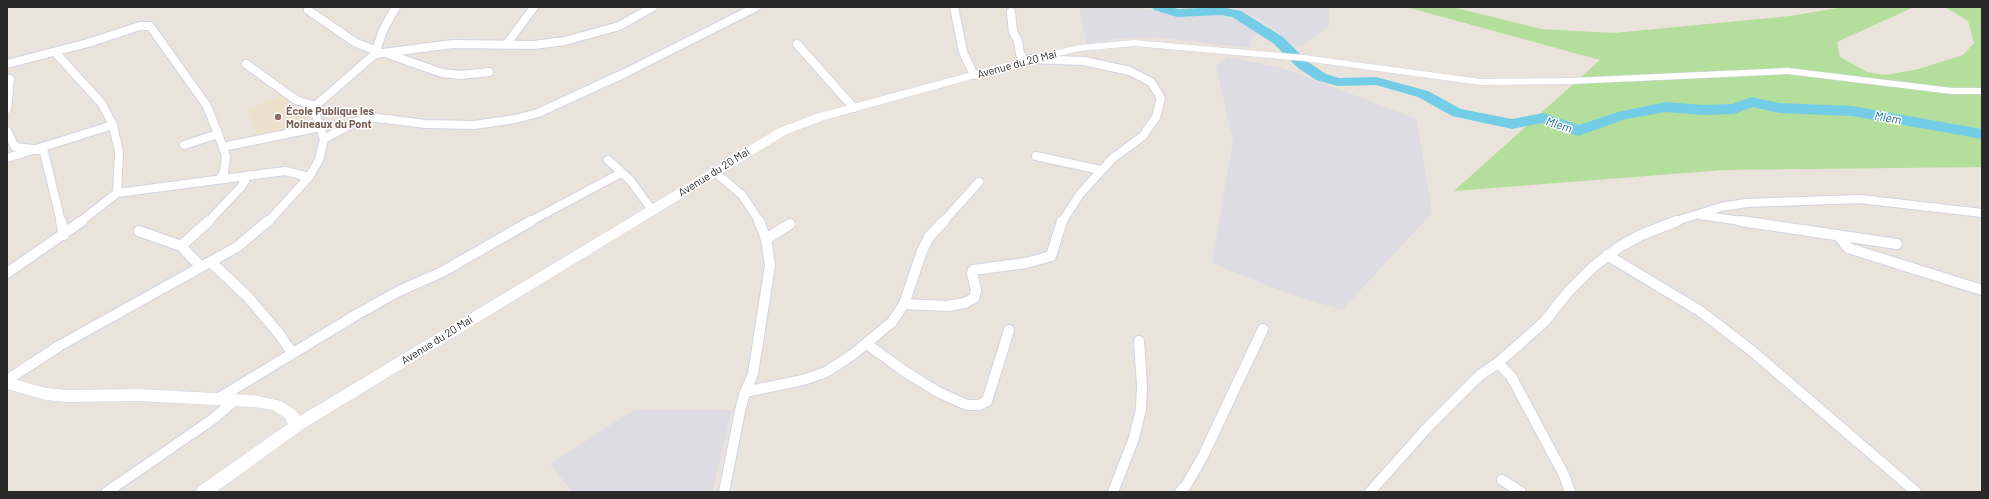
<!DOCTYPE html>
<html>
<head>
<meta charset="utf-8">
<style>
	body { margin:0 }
	#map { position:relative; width:1989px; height:499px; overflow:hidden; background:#eae3db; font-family:Barlow,sans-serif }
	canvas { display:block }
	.frame { position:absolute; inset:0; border:8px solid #292929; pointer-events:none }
</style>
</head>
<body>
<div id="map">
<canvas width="1989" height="499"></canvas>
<div class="frame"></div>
</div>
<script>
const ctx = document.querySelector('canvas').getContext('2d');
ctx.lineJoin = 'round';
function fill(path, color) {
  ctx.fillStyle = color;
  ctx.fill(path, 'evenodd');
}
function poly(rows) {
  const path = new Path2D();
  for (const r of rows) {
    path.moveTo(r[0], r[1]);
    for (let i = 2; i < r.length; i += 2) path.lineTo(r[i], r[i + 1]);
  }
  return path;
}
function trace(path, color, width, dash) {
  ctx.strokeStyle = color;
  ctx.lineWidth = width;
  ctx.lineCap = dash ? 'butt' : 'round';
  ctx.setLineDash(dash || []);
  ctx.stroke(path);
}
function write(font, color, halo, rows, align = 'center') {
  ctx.font = font + ' Barlow,sans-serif';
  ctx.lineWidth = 3;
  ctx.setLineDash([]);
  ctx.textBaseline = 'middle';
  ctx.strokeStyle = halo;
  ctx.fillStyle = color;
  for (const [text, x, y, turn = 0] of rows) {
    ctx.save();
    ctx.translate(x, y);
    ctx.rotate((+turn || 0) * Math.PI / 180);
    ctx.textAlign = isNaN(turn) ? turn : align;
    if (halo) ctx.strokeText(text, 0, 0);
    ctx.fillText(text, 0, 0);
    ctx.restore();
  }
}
const industrial = poly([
	[1079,7,1134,7,1166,13,1216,14,1235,18,1260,32,1250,41,1250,48,1154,37,1114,39,1087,44],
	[1228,7,1329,7,1329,26,1303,45,1292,47,1283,36,1261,20,1236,8],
	[1228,57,1282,68,1417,119,1432,213,1342,310,1284,292,1212,263,1233,140,1216,66],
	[634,410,732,410,712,492,572,492,550,464]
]);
const education = poly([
	[284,95,304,105,305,125,259,137,247,110]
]);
const green = poly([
	[1406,7,1452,7,1541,29,1614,33,1790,16,1843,7,1914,7,1837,42,1840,57,1867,72,1885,75,1919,69,1963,55,1974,43,1968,21,1945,7,1982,7,1982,167,1724,170,1454,191,1600,60]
]);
const river = poly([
	[1152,7,1172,7,1178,9,1221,7,1241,11,1283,37,1308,62,1326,74,1339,78,1376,77,1428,91,1461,109,1512,119,1543,113,1579,125,1618,112,1666,102,1703,105,1732,104,1752,97,1779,103,1852,106,1982,129,1982,139,1852,116,1779,113,1753,107,1734,114,1703,115,1666,112,1626,119,1578,136,1543,123,1512,129,1452,116,1418,97,1376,85,1338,86,1316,80,1298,68,1273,43,1232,17,1221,15,1177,17,1154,10,1152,7]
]);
const streetFar1 = poly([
	[954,7,963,52,974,75],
	[308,10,356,43,377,51],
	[1011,12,1013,32,1018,41,1020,54,1024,60],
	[797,44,854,108],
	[506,45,534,7],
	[55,52,102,104,113,125,119,152,117,193,80,222],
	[375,54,453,44,533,45,565,41,619,26,653,7],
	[388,54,442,73,461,75,489,72],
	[1030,59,1084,61,1130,71,1151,82,1161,98,1156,117,1143,136,1113,158,1080,194,1062,222],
	[7,64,88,43,140,26,150,26,207,106,218,134],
	[246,64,296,100,315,106],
	[7,109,10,79],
	[7,131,15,147,41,150,44,152,61,222],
	[324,139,359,120,369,117,426,124,475,125,515,119,538,113,625,73,756,7],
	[184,145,218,134,226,156,224,172,220,178],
	[223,147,320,127],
	[1036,156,1100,170],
	[7,158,113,125],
	[608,160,630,180,652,210],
	[716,173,742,195,760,222],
	[117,193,285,171,309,177],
	[1700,215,1748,222],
	[208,222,241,187,245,181,242,178],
	[268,222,309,177,319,160,324,139,314,109,315,106,375,54,383,30,396,7],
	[529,222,621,173],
	[943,222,979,182],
	[1673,222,1721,207,1746,203,1860,199,1982,213]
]);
const street = poly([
	[61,221,64,235],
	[1741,221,1897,244],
	[139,231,181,246,201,267],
	[1838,235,1848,248,1982,290],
	[766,239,790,224],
	[181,246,209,221],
	[1607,255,1700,311,1752,351,1916,492],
	[211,262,248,297,280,335,292,353],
	[7,273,82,221],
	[904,304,948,306,965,303,974,298,976,290,972,273,973,270,1026,263,1051,256,1062,221],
	[867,344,904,371,938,392,967,405,979,405,987,401,1009,330],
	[1498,363,1511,376,1564,475,1570,492],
	[7,380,59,346,237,247,268,221],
	[745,392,803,380,826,372,852,355,892,322,904,304,922,251,929,237,944,221],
	[219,398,356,315,399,291,442,272,531,221],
	[1502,480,1521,492],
	[107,492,213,419,235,400],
	[724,492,740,411,745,392,753,374,770,265,766,239,759,221],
	[1113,492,1134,438,1141,409,1142,386,1139,341],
	[1180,492,1187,484,1203,456,1263,329],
	[1370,492,1426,429,1480,375,1498,363,1544,322,1569,291,1593,267,1619,247,1641,235,1677,221]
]);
const secondary = poly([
	[1134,40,1304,55,1481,79,1572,78,1788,68,1952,88,1982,88,1982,94,1952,94,1788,74,1572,84,1481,85,1304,61,1134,46,1080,51,1041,60,824,120,787,134,303,429,216,492,196,492,198,487,288,424,285,418,273,410,253,407,138,401,68,402,46,400,7,389,7,377,46,388,68,390,138,389,253,395,281,401,295,410,300,416,779,128,816,114,1035,55,1080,45,1134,40]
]);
const markers = [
	[278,117,4,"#8d6e63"]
];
const streetNames = [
	["Avenue du 20 Mai",1017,64,-15],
	["Avenue du 20 Mai",714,172,-32],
	["Avenue du 20 Mai",437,340,-32]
];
const educationNames = [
	["École Publique les",286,111],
	["Moineaux du Pont",286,124]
];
const waterNames = [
	["Mlem",1888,118,10],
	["Mlem",1559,125,18]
];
fill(industrial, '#dddce3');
fill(education, '#ebe0cb');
fill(green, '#b4de9b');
fill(river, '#74cde7');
trace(streetFar1, '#d1d4e1', 10);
trace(street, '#d1d4e1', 12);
trace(secondary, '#d1d4e1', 1);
trace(streetFar1, '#fff', 8);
trace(street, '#fff', 10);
fill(secondary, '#fff');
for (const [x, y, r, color] of markers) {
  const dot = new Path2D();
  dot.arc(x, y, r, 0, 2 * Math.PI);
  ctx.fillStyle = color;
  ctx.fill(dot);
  trace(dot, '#fff', 1.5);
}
write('11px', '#292929', '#fff', streetNames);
write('bold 11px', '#785e54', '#fff', educationNames, 'left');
write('italic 12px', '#156b91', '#fff', waterNames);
</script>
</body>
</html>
